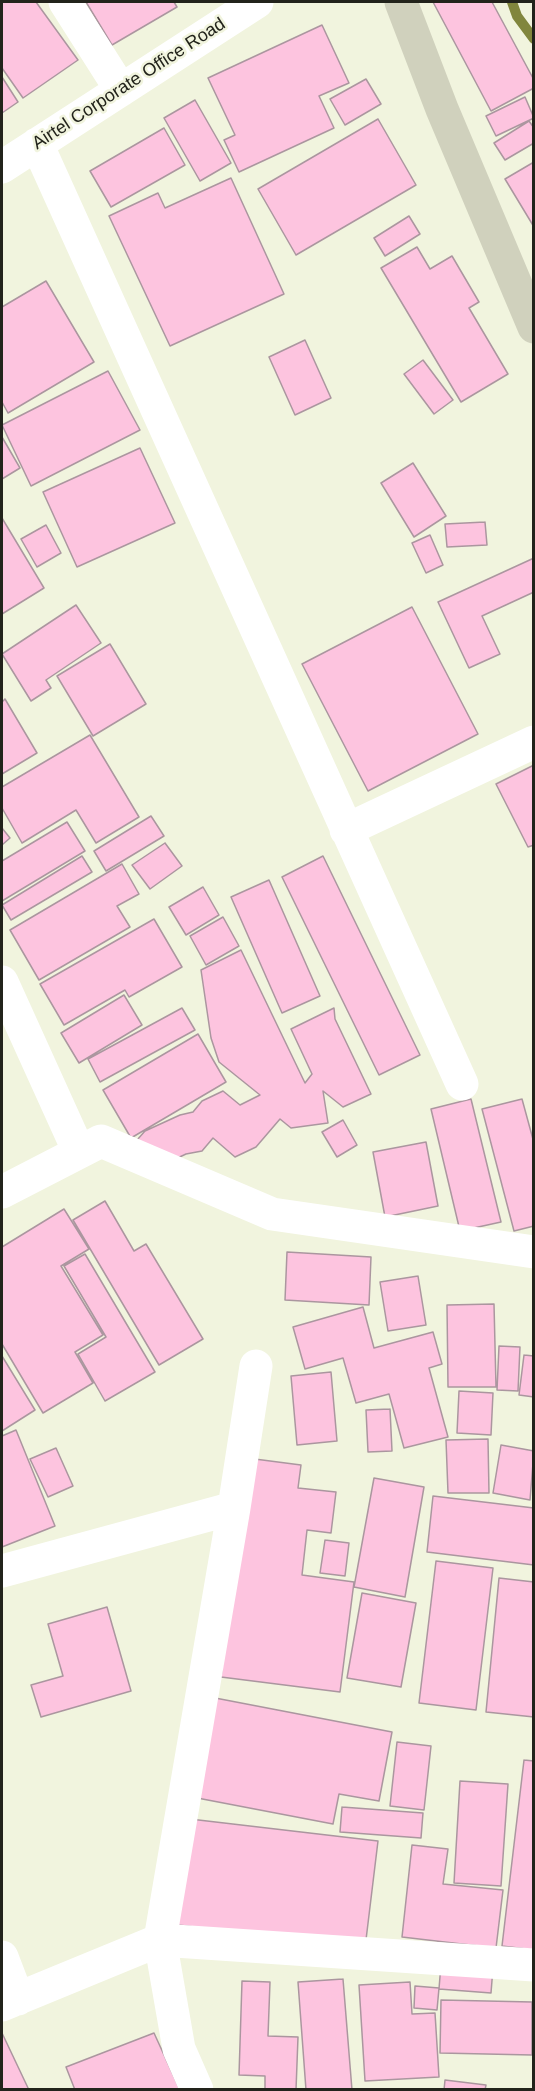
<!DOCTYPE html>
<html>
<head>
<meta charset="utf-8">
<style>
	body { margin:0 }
	#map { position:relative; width:535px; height:2091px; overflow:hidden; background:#f1f4de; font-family:Helvetica,sans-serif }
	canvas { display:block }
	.frame { position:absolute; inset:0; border:3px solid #22231b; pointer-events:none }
</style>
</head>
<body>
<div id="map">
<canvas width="535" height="2091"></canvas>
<div class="frame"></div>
</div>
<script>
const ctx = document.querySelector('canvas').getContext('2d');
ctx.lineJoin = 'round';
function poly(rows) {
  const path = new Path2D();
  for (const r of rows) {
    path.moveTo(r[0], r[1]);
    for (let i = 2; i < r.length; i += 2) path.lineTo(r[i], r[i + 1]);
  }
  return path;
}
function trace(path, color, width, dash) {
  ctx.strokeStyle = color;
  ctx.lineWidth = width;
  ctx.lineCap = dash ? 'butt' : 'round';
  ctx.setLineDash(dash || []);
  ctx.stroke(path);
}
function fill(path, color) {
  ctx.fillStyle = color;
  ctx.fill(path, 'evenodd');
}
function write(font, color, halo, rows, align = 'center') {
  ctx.font = font + ' Helvetica,sans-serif';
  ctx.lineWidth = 5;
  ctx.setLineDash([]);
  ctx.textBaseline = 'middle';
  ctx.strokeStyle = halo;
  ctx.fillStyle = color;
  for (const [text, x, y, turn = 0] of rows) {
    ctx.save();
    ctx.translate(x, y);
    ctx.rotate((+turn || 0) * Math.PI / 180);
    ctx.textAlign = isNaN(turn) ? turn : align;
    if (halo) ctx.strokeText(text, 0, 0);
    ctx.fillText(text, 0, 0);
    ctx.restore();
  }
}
const stream = poly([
	[512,2,517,16,534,39]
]);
const building = poly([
	[2,2,36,2,78,60,23,98,2,68,2,2],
	[86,2,174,2,177,7,112,45,86,2],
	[433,2,492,2,534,80,534,88,491,111,433,2],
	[322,25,349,83,319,96,334,128,239,172,224,140,235,135,208,78,322,25],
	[2,77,18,102,2,113,2,77],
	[366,79,381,104,345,125,330,99,366,79],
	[525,97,534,118,496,136,486,116,525,97],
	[195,100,231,163,200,181,164,118,195,100],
	[378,119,416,185,296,255,258,189,378,119],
	[529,121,534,128,534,143,505,160,494,143,529,121],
	[164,128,185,165,111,207,90,171,164,128],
	[534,162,534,227,505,179,534,162],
	[231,178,284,294,170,346,109,216,158,193,165,208,231,178],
	[409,216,420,234,385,256,374,238,409,216],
	[417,247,430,269,452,256,479,302,469,308,508,374,461,402,381,268,417,247],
	[46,281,94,362,8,413,2,402,2,307,46,281],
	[305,340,331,398,295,415,269,357,305,340],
	[423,360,453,400,434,414,404,374,423,360],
	[108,371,140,430,31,486,2,425,108,371],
	[2,437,20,468,2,479,2,437],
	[140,448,175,523,77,567,43,492,140,448],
	[413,463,446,516,414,537,381,483,413,463],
	[2,518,44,588,2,614,2,518],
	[485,522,487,545,447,547,445,524,485,522],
	[46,525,61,553,37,567,21,539,46,525],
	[430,535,443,565,426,573,412,543,430,535],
	[534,558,534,592,482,616,500,654,469,668,438,602,534,558],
	[76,605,101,643,46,680,51,688,31,701,2,654,76,605],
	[412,607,478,734,368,791,302,664,412,607],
	[110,644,146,704,93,736,57,676,110,644],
	[5,699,37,753,2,774,2,702,5,699],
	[90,735,139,817,96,843,76,810,22,843,2,808,2,787,90,735],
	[534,765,534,845,528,847,496,784,534,765],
	[151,816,164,836,106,871,94,851,151,816],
	[67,822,85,851,2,901,2,861,67,822],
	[2,828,10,838,2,845,2,828],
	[165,843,182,866,150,889,132,865,165,843],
	[82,856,92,872,11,920,2,905,82,856],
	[323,856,420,1055,379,1075,282,877,323,856],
	[122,864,139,894,117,906,130,927,39,980,10,930,122,864],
	[269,880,320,996,282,1013,231,897,269,880],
	[203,887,219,915,186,935,169,907,203,887],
	[223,917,239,946,206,965,190,936,223,917],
	[154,919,182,967,129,997,125,990,64,1025,40,984,154,919],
	[241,950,305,1083,312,1074,291,1029,334,1008,335,1019,371,1094,343,1107,323,1091,328,1123,291,1128,280,1119,256,1147,235,1157,213,1138,202,1151,186,1154,165,1164,137,1140,145,1131,180,1115,193,1112,202,1101,223,1091,240,1105,260,1095,219,1062,211,1038,201,970,241,950],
	[124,995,142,1025,79,1063,61,1033,124,995],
	[182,1008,195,1030,100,1082,88,1059,182,1008],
	[198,1034,226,1082,131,1138,103,1090,198,1034],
	[471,1099,501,1222,460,1231,431,1109,471,1099],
	[522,1099,534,1143,534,1226,514,1231,482,1109,522,1099],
	[343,1120,357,1145,337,1157,322,1132,343,1120],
	[426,1142,438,1206,385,1217,373,1152,426,1142],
	[105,1201,134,1251,146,1244,203,1339,159,1365,73,1220,105,1201],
	[64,1209,89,1249,61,1266,103,1335,75,1352,93,1383,43,1413,2,1344,2,1247,64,1209],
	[287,1252,371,1257,369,1305,285,1300,287,1252],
	[85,1254,155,1372,105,1401,78,1354,106,1337,64,1266,85,1254],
	[418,1276,426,1325,388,1331,380,1282,418,1276],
	[494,1304,496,1387,448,1387,447,1305,494,1304],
	[363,1307,374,1348,433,1332,442,1364,429,1368,448,1437,404,1448,389,1394,356,1403,343,1358,305,1369,293,1327,363,1307],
	[499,1346,520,1347,518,1391,497,1390,499,1346],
	[524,1355,534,1356,534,1397,519,1395,524,1355],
	[2,1356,35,1410,2,1431,2,1356],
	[331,1372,337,1441,297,1445,291,1376,331,1372],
	[459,1391,493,1393,491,1435,457,1433,459,1391],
	[390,1409,392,1451,368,1452,366,1410,390,1409],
	[16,1430,55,1526,2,1547,2,1436,16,1430],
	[488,1439,489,1493,448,1493,446,1440,488,1439],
	[501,1445,534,1451,530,1500,493,1493,501,1445],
	[56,1448,73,1486,48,1497,30,1459,56,1448],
	[247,1458,301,1465,298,1488,336,1492,331,1533,307,1530,302,1575,354,1582,340,1692,221,1677,247,1458],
	[374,1478,424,1487,405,1597,354,1587,374,1478],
	[433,1496,534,1508,534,1565,427,1552,433,1496],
	[325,1540,349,1543,345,1576,320,1573,325,1540],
	[436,1561,493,1568,476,1710,419,1703,436,1561],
	[499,1578,534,1582,534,1717,486,1712,499,1578],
	[362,1593,416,1603,401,1687,347,1678,362,1593],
	[107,1607,131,1691,41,1717,31,1685,63,1676,48,1624,107,1607],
	[210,1697,392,1732,379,1801,339,1794,333,1824,192,1797,210,1697],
	[397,1742,431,1746,424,1810,390,1806,397,1742],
	[524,1760,534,1761,534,1950,502,1946,524,1760],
	[460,1781,508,1784,501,1886,454,1883,460,1781],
	[342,1807,423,1813,421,1838,340,1832,342,1807],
	[190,1819,378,1841,365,1948,178,1925,190,1819],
	[412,1845,448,1849,443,1884,503,1890,496,1948,402,1937,412,1845],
	[441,1964,493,1968,491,1993,439,1989,441,1964],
	[343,1979,352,2090,306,2090,298,1982,343,1979],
	[242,1981,270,1982,268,2036,298,2037,296,2090,265,2090,265,2076,239,2075,242,1981],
	[410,1982,412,2014,435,2013,439,2077,365,2081,359,1985,410,1982],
	[415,1986,439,1988,437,2010,414,2008,415,1986],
	[441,2000,532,2002,532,2055,440,2053,441,2000],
	[2,2033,29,2090,2,2090,2,2033],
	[154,2033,180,2090,75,2090,66,2067,154,2033],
	[445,2080,486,2085,485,2090,444,2090,445,2080]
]);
const street = poly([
	[65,2,121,90],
	[37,144,462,1084],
	[2,167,257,2],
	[346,830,534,742],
	[2,982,79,1152],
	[2,1192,101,1141,272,1214,534,1252],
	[2,1571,234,1508],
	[2,1957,18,1999],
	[2,2005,160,1940,534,1965],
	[197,2090,179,2049,160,1940,234,1508,256,1366]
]);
const secondary = poly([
	[401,2,442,109,534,327]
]);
const streetNames = [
	["Airtel Corporate Office Road",129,84,-33]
];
trace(stream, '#81863d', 10);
fill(building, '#fdc4df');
trace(building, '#ab969f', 1.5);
trace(street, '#fff', 33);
trace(secondary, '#d0d1bd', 33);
write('18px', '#22231b', '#f1f4de', streetNames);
</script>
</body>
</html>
